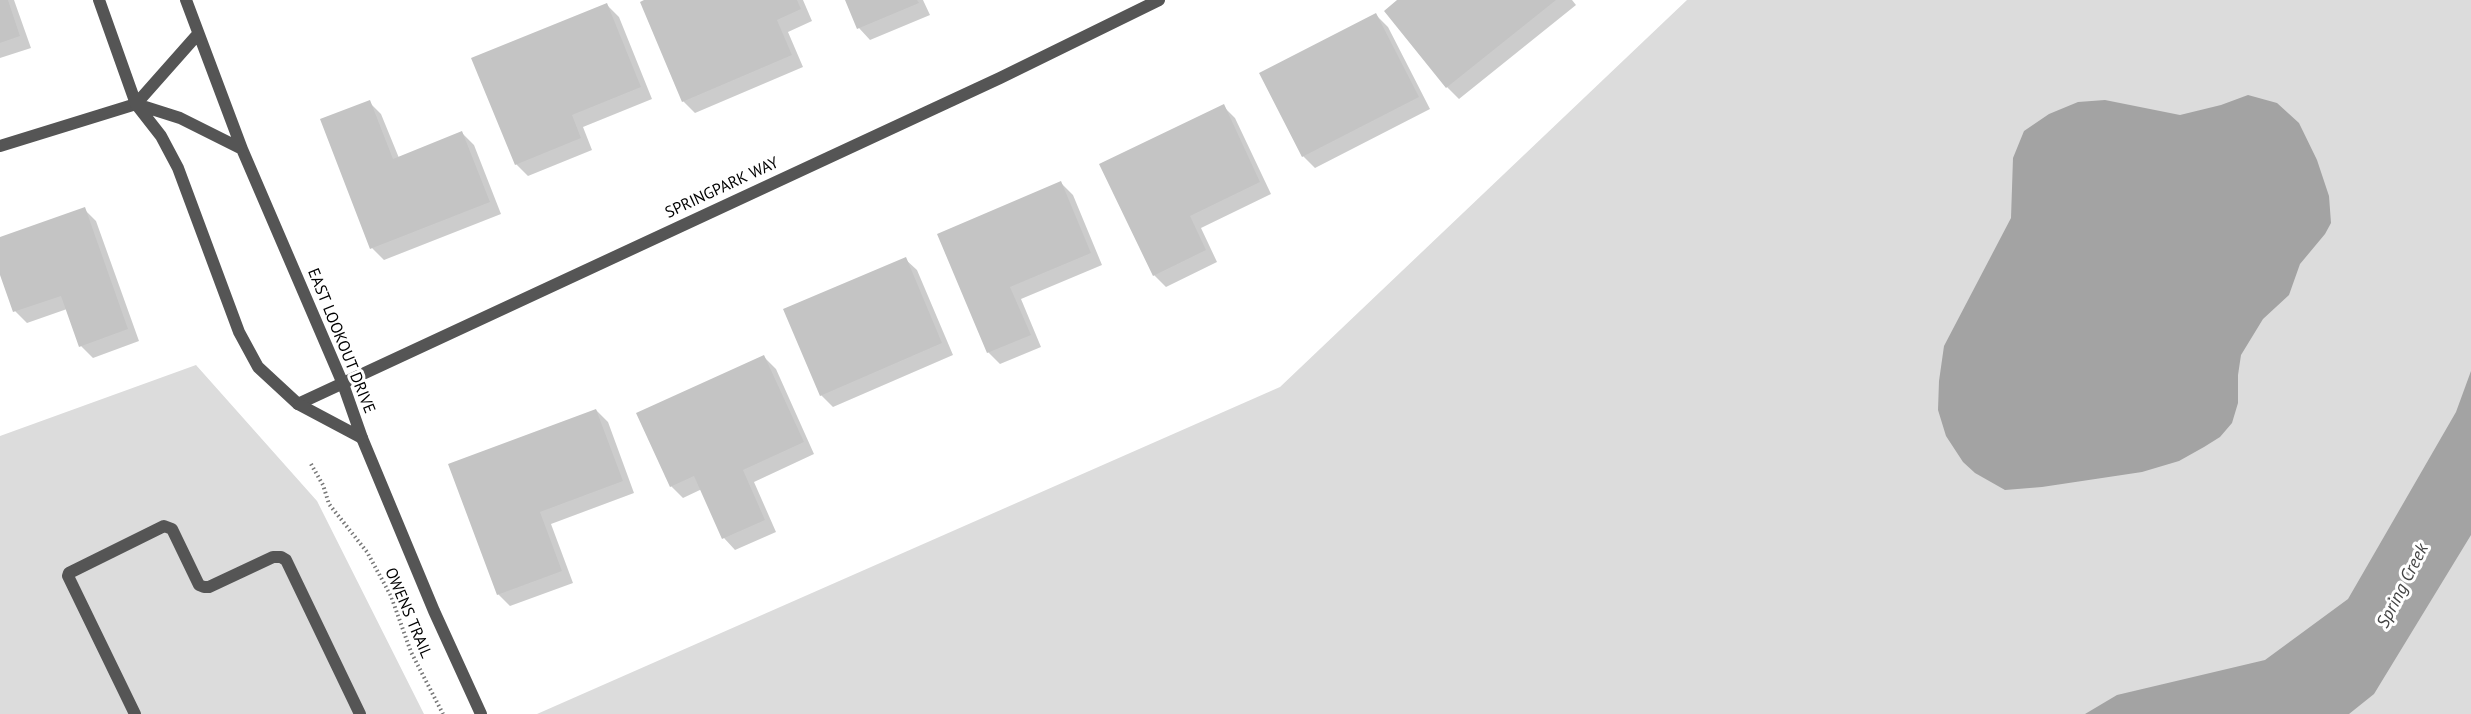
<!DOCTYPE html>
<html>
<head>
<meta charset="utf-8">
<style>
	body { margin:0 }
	canvas { display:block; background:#fff }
</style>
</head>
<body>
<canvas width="2471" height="714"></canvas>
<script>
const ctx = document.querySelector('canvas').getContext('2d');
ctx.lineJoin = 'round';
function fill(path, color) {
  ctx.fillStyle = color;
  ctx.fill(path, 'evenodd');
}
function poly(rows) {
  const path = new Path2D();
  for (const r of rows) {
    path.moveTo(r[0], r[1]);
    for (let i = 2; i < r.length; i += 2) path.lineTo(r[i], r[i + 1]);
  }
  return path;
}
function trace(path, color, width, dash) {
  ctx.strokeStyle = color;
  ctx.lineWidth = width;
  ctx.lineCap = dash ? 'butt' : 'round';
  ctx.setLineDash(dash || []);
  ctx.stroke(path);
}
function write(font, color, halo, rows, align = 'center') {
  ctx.font = font + ' "PT Sans",sans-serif';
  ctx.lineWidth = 6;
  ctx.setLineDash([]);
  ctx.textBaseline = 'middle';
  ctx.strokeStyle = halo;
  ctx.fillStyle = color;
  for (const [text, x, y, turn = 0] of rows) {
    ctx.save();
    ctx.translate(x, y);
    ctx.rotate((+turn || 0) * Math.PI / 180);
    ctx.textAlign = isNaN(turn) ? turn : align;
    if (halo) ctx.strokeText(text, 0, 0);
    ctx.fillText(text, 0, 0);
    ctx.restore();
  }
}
const green = poly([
	[1687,0,2471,0,2471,714,537,714,1280,387],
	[196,365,317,501,424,714,0,714,0,436]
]);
const water = poly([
	[2248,95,2277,103,2299,123,2317,160,2329,196,2331,223,2325,234,2300,264,2289,295,2263,319,2241,355,2238,375,2238,403,2232,423,2220,437,2204,447,2179,461,2142,472,2042,487,2005,490,1975,473,1963,462,1946,436,1938,410,1939,381,1944,346,2011,218,2013,158,2024,131,2049,114,2078,102,2105,100,2180,115,2221,105],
	[2471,371,2471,535,2374,694,2349,714,2085,714,2117,695,2265,660,2348,599,2456,412]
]);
const shadow = poly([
	[0,0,14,0,31,48,0,58],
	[647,0,803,0,812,21,788,32,803,67,695,113,683,101],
	[847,0,923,0,930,15,870,40,859,28],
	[1400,0,1572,0,1576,5,1459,99,1447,87],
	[607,5,619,17,652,99,583,127,592,150,528,176,516,164],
	[1376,15,1388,27,1430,109,1315,168,1303,156],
	[369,102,381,114,399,158,462,133,474,145,501,214,384,260,372,248],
	[1223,106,1235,118,1271,194,1201,228,1217,262,1166,287,1154,275],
	[1061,183,1073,195,1102,265,1021,299,1041,347,1000,364,988,352,939,235],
	[84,209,96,221,139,341,93,358,81,346,67,309,27,323,15,311,0,271,0,239],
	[905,259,917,270,953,355,833,407,821,395],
	[764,357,776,369,814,454,754,482,776,532,735,550,724,538,702,489,683,498,671,486],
	[596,410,608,422,634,493,551,524,573,583,510,606,498,594,450,465]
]);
const building = poly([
	[0,0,8,0,20,36,0,43],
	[644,0,797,0,801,9,777,20,792,55,682,102,640,2],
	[845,0,917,0,919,3,857,29],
	[1397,0,1556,0,1446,88,1384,11],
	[607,3,641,87,572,115,581,138,515,165,471,58],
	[1376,13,1419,97,1302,157,1259,73],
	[370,100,393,159,462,131,490,202,370,249,320,119],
	[1224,104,1260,182,1190,216,1206,250,1153,276,1099,164],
	[1061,181,1091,253,1010,287,1031,335,987,353,937,234],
	[85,207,128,329,79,347,61,296,13,312,0,275,0,237],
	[906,257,942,343,820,396,783,309],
	[764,355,804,442,743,470,765,520,722,539,694,476,670,487,636,413],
	[596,409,623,481,540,512,562,571,497,595,448,464]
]);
const path = poly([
	[311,464,323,485,329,504,367,552,391,596,411,652,443,714]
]);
const service = poly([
	[362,438,434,611,481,714],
	[135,714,68,576,69,573,164,526,172,529,199,585,204,587,209,587,273,557,281,557,286,560,360,714]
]);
const minor = poly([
	[0,146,136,104],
	[298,404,1000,78,1159,0]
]);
const tertiary = poly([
	[99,0,136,104,161,136,178,168,239,332,258,367,298,404,362,438],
	[186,0,242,149,343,384,362,438],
	[136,104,180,118,242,149],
	[136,104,198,34]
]);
const streetNames = [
	["SPRINGPARK WAY",722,188,-25],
	["EAST LOOKOUT DRIVE",341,341,68],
	["OWENS TRAIL",408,613,67]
];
const waterNames = [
	["Spring Creek",2403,586,-63]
];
fill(green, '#dcdcdc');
fill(water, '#a3a3a3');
fill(shadow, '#0003');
fill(building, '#c4c4c4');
trace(path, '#777', 4, [1.5, 3]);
trace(service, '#555', 12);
trace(minor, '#555', 12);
trace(tertiary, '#555', 12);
write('16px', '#000', '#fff', streetNames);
write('italic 18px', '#444', '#fff', waterNames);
</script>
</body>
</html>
